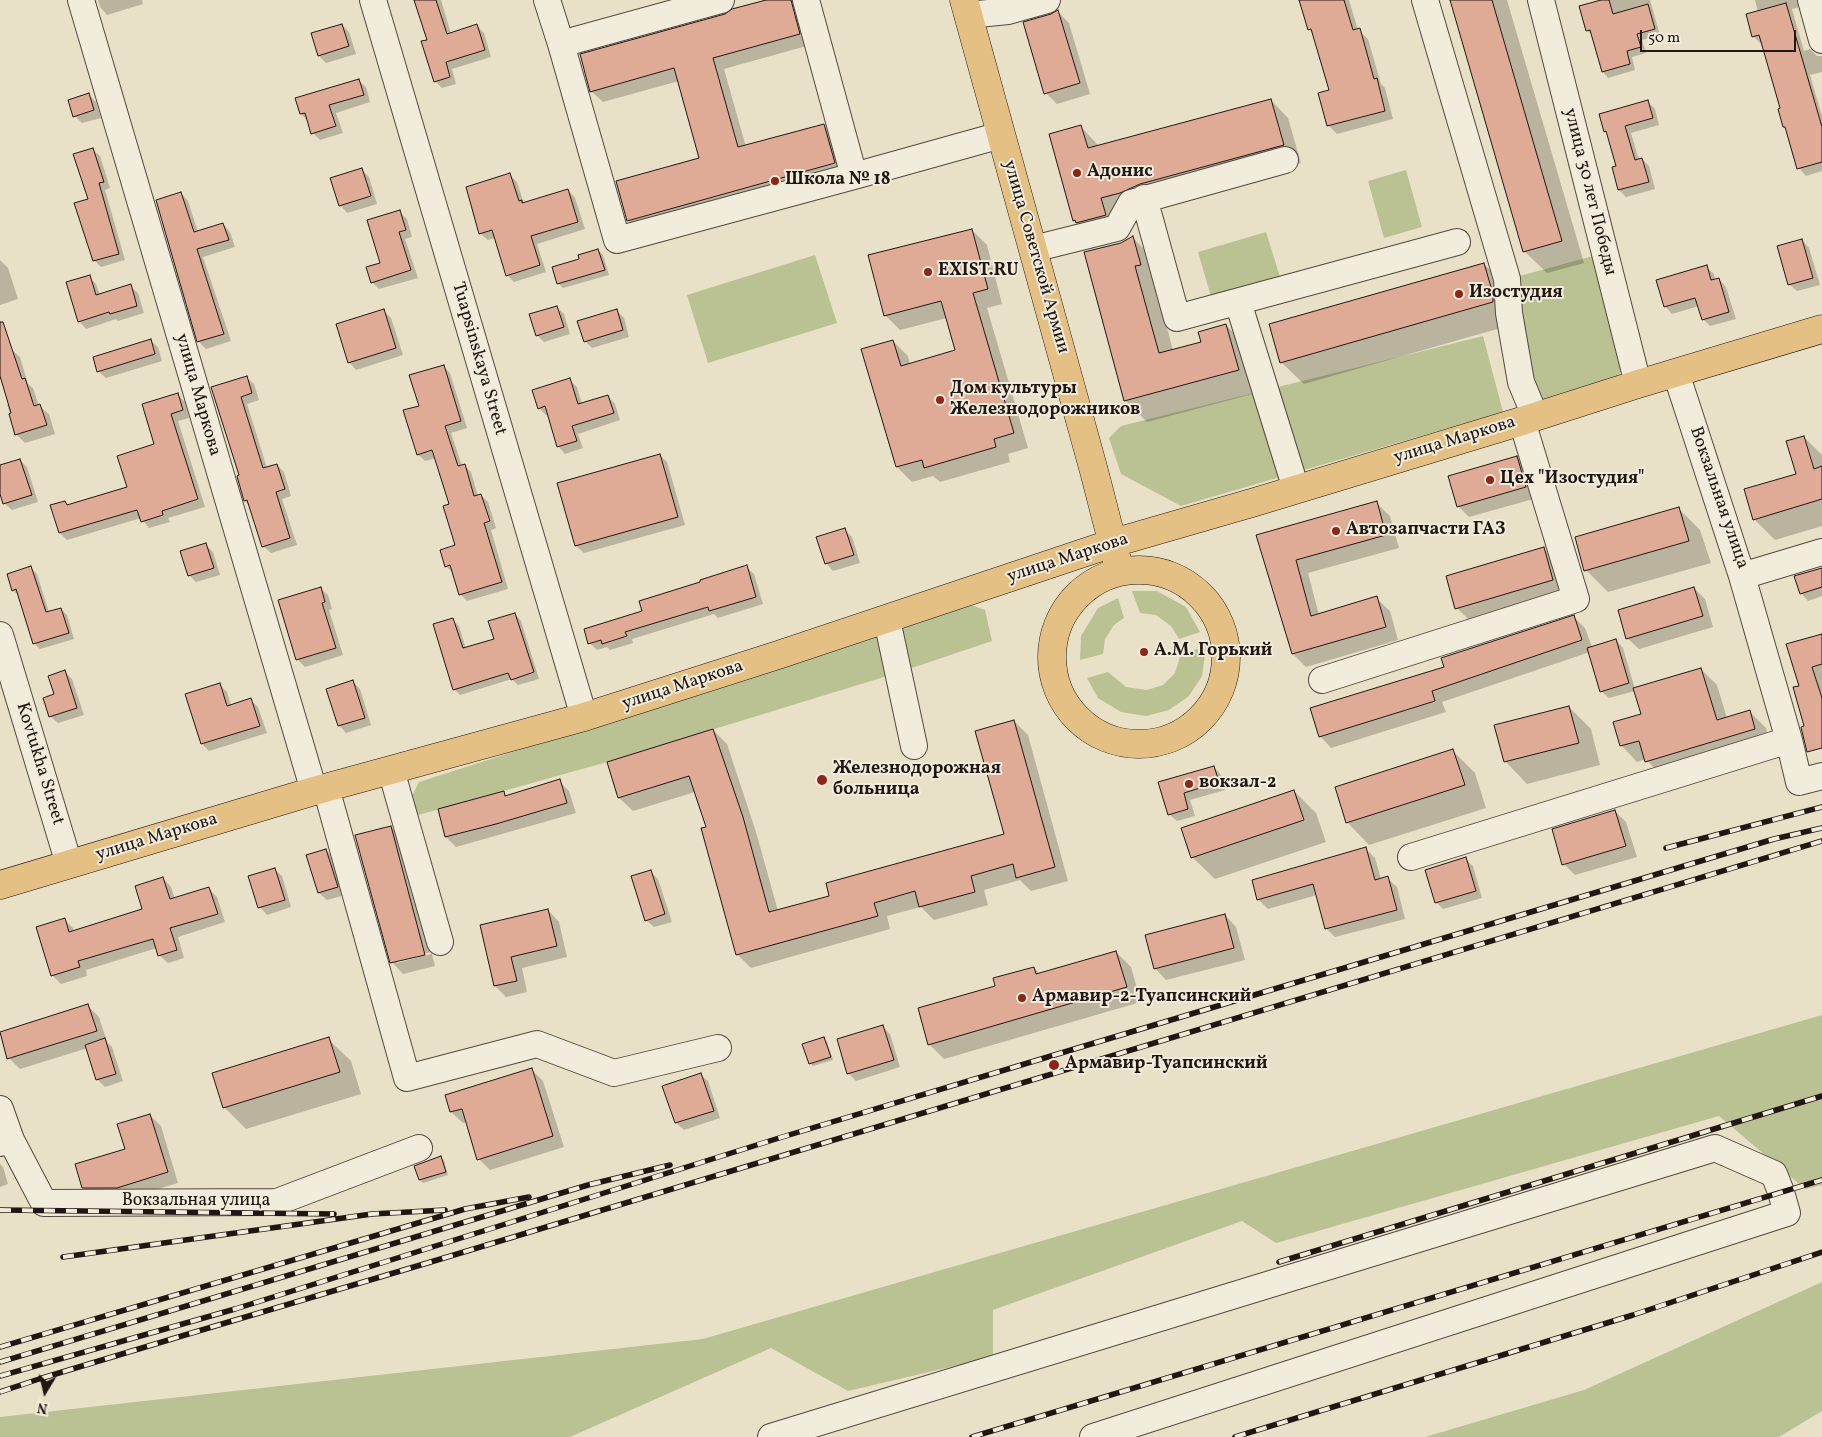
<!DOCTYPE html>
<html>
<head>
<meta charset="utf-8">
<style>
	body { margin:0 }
	#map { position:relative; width:1822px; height:1437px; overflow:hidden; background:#e9e1c7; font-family:Vollkorn,serif }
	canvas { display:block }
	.north { position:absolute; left:20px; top:1367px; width:50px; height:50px; -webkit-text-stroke:4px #f1ecdb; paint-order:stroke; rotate:189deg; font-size:14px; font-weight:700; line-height:20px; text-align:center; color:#211611 }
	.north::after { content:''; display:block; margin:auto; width:18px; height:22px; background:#211611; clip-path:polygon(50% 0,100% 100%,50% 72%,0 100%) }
	.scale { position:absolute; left:1640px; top:30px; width:156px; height:22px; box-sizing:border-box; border:2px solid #211611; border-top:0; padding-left:6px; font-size:15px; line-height:18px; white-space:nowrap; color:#211611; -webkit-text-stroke:4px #f1ecdb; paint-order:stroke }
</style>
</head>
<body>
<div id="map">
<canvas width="1822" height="1437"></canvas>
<div class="north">N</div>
<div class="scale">50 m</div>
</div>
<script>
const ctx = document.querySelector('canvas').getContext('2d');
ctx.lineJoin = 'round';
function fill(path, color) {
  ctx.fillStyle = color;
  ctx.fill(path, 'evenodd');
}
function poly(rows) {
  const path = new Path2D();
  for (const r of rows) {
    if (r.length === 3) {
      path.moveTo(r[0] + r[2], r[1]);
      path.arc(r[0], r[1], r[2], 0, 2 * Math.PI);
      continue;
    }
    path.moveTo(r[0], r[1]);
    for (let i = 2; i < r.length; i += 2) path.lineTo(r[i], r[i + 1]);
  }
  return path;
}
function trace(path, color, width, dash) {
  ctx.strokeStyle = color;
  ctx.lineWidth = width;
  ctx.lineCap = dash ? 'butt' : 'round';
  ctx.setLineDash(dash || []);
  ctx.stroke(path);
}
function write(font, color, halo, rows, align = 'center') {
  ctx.font = font + ' Vollkorn,serif';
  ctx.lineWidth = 4;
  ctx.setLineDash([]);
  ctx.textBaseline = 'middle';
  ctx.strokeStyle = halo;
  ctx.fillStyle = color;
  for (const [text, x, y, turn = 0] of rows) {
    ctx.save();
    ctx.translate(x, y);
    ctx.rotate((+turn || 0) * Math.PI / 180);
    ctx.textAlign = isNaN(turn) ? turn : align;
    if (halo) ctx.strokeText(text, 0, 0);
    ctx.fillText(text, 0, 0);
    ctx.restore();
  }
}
const green = poly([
	[1406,170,1422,227,1384,238,1368,181],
	[1266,232,1281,280,1212,300,1198,252],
	[815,255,837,323,708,363,687,295],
	[1593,256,1623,365,1616,383,1543,402,1527,387,1516,277],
	[1483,336,1503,412,1181,506,1121,474,1109,438,1121,426],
	[1132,591,1157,591,1186,607,1200,632,1179,639,1171,626,1156,615,1140,613],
	[1118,598,1124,618,1114,625,1105,639,1103,654,1080,660,1081,636,1098,608],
	[971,605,985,610,992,641,897,673,607,762,418,815,411,798,419,782],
	[1206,647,1202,676,1189,696,1169,710,1146,716,1121,712,1098,698,1087,678,1108,672,1126,687,1147,690,1163,685,1175,673,1181,653],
	[1822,1015,1822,1185,1805,1189,1719,1116,1276,1243,1242,1221,993,1310,993,1357,848,1391,771,1348,570,1437,0,1437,0,1417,703,1339],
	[1822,1282,1822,1411,1779,1437,1425,1437,1584,1390]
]);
const shadow = poly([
	[98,0,142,0,143,4,107,15,100,7],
	[416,0,441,0,451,34,477,26,484,33,491,57,452,69,456,84,442,88,435,81,428,41],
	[771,0,798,0,810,45,724,69,746,147,824,125,835,136,845,174,639,231,628,220,701,159,679,81,603,102,591,91,726,16],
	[1300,0,1349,0,1358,30,1368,39,1381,84,1385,88,1393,119,1337,134,1328,125,1331,91,1314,34,1309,29],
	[1451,0,1507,0,1584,263,1547,273,1524,251],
	[1606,0,1650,0,1660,35,1642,40,1646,53,1632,57,1635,70,1608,78,1603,72,1592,35,1587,30],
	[1755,0,1806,0,1804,6,1792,9,1804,51,1810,49,1817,56,1822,56,1822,72,1810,75,1822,116,1822,171,1806,176,1799,168,1788,130,1784,127,1781,109,1762,43,1760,43,1753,36,1758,12],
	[1058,12,1069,23,1090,94,1057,104,1046,93],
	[342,25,349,32,356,54,326,63,319,56],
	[358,80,366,87,370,102,336,113,343,133,320,140,313,133,309,122,301,114],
	[89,95,96,102,101,118,82,123,75,116],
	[1271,100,1288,118,1301,163,1158,201,1092,238,1074,220,1081,127,1099,146],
	[1648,102,1655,109,1659,125,1631,133,1639,160,1642,159,1649,166,1655,189,1626,197,1619,190,1613,168,1617,167,1608,134,1605,131],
	[93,150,100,156,110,188,105,190,125,260,101,267,95,261,76,204,89,200],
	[362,170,369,177,377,204,347,213,340,205],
	[510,175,517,182,524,204,568,190,575,198,585,229,537,244,546,272,514,282,507,275,495,238,488,240,480,233],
	[181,193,188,201,198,232,223,224,230,232,235,247,203,257,231,341,206,349,199,342],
	[399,212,407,219,412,237,405,239,418,278,379,289,372,282,382,264],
	[972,230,987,245,1002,304,987,308,1028,448,1008,454,1010,462,940,482,933,476,912,482,897,467,863,350,893,341,908,356,910,365,957,351,947,318,900,330,885,315],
	[1133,238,1155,260,1157,288,1173,351,1202,343,1226,325,1248,348,1260,392,1147,422,1125,400,1121,244],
	[1802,240,1809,248,1820,285,1797,291,1789,284],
	[598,250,603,255,609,275,563,288,558,283,580,260],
	[0,260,8,268,18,299,0,305],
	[1484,264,1506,286,1515,324,1304,384,1281,362],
	[1706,267,1714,274,1715,280,1719,279,1726,287,1736,319,1710,326,1703,319,1699,306,1672,314,1665,306],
	[89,277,96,284,100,295,130,286,138,293,144,313,118,321,116,319,86,329,79,321],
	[557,307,564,314,570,334,544,342,537,335],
	[616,310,624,318,629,337,592,348,585,341],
	[384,311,391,318,403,355,356,370,349,362],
	[150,340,158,347,162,361,106,378,98,371],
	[0,346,11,349,20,357,28,384,33,388,39,406,49,414,55,434,25,443,16,434,7,404,10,403,2,378,0,379],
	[443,366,450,373,467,428,451,433,462,466,464,465,471,472,478,496,481,495,488,502,496,528,491,530,508,589,467,601,460,594,453,573,446,566,457,546,451,505,436,458,425,461,418,454,421,406],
	[246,377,254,384,259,400,247,404,267,468,277,465,284,472,291,496,282,499,297,545,271,553,263,546,250,506,245,501,238,477,240,476,212,387],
	[570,380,577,387,582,404,608,396,615,404,620,420,578,434,583,448,565,454,558,446,548,415,546,415,539,408],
	[177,394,185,402,189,418,178,421,205,507,168,518,170,522,149,528,141,518,67,540,60,533,65,502,69,506,128,487,156,445],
	[1804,437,1822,455,1822,526,1775,540,1754,519,1797,475],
	[660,455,667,462,685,525,584,553,576,546,559,484],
	[1517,457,1528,469,1537,498,1469,517,1458,506],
	[20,460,27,467,38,502,12,510,4,503,0,489,0,466],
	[1376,503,1390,516,1399,548,1308,573,1319,615,1376,598,1390,611,1398,640,1306,667,1293,654,1258,536],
	[1678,508,1700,530,1711,563,1608,592,1586,570],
	[845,530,852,537,860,563,833,571,826,563],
	[206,545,213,552,220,575,196,582,189,575],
	[1543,548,1566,570,1575,602,1479,630,1457,608],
	[746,567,754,574,763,604,718,618,714,614,632,639,633,643,610,650,607,647,597,650,590,643],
	[31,568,37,574,49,612,61,609,67,615,74,639,40,649,34,643,19,596,13,590],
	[1822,569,1822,596,1808,601,1801,593],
	[320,588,328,595,332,609,329,610,343,655,305,667,298,660,279,600],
	[1694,588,1705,599,1713,627,1639,649,1627,638],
	[515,614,521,621,539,679,518,685,512,679,460,695,454,689,453,620,459,626,466,649,495,640],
	[1574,617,1585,628,1592,647,1616,640,1623,648,1635,689,1701,669,1717,685,1727,718,1749,711,1766,728,1771,746,1663,778,1646,759,1637,762,1621,745,1642,715,1635,691,1609,698,1601,691,1590,652,1442,702,1446,712,1331,748,1320,736,1446,668],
	[1822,635,1822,747,1800,686],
	[65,672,72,679,84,715,58,723,50,716,55,695],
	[353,682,360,689,371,725,346,733,339,725],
	[219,684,227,692,231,706,251,700,258,707,267,733,209,751,202,744,187,694],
	[1569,707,1591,729,1600,765,1527,784,1505,761],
	[1014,721,1028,735,1068,881,1031,891,1020,880,984,890,988,905,934,920,921,907,887,916,890,929,751,968,737,954,707,828,695,792,633,811,619,798,608,763,713,730,727,744,756,832,778,911,831,897,1005,835],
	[1453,751,1475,773,1486,808,1369,845,1347,822],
	[1214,767,1221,775,1225,790,1190,800,1195,816,1177,821,1169,814,1160,783],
	[559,781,569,791,576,813,456,847,446,837,439,810,503,792,508,797],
	[1294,791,1316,813,1326,842,1215,879,1192,857],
	[1615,811,1626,822,1637,857,1575,875,1564,864],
	[391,827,402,839,435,966,403,974,392,962],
	[431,952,431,954,397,963,397,960],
	[1366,849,1375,858,1381,879,1387,878,1397,887,1405,919,1335,937,1326,928,1317,895,1268,909,1259,900,1253,881],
	[326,850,333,857,345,895,327,900,319,893,308,856],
	[1465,859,1473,866,1482,898,1443,909,1436,902],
	[274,869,282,876,291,907,267,915,260,907],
	[651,872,658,879,672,922,654,927,646,920],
	[163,878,171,887,175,899,209,889,217,897,225,922,178,937,184,958,168,963,159,955,157,948,86,970,87,976,61,984,52,975,64,919,73,928,74,932,144,910],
	[548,910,559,922,567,957,522,968,527,992,506,997,495,986,481,926],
	[1225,915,1236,927,1245,960,1166,980,1155,968],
	[1116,952,1131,967,1141,1002,944,1059,929,1044,997,987,1034,968,1040,974],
	[88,1006,99,1017,107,1042,112,1047,123,1081,105,1087,97,1079,88,1048,20,1069,9,1058],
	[883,1027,890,1034,900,1067,856,1081,848,1073],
	[824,1038,827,1042,833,1060,813,1066,810,1063],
	[328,1039,351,1061,361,1094,246,1129,224,1107],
	[532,1070,543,1081,564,1147,490,1170,479,1159,467,1122,463,1123,451,1112,447,1096],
	[700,1074,708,1081,720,1118,684,1130,676,1123,664,1086],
	[150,1115,161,1126,178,1183,128,1198,94,1199,83,1187,126,1150],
	[440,1157,444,1160,448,1175,423,1183,420,1180],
	[0,1164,3,1167,8,1184,0,1187]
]);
const building = poly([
	[414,0,436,0,447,34,477,24,485,50,446,62,450,77,434,82,421,41,427,40,414,0],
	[766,0,791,0,800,34,713,58,738,147,824,124,835,163,627,221,616,181,699,158,674,68,590,92,580,54,725,14,732,9,766,0],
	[1299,0,1344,0,1353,30,1360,28,1374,79,1377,78,1385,111,1327,126,1318,93,1329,90,1311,29,1308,30,1299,0],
	[1450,0,1492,0,1562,241,1523,252,1450,0],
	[1601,0,1609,0,1613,14,1648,4,1655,29,1637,34,1641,47,1627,51,1630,64,1602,72,1590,30,1586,31,1579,6,1601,0],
	[1786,3,1822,127,1822,162,1797,169,1785,127,1783,127,1778,109,1780,108,1759,35,1752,37,1746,14,1786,3],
	[1058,10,1080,83,1044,94,1023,22,1051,14,1058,10],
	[342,24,349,46,318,56,311,33,342,24],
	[359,79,364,95,329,105,336,126,311,134,305,113,300,114,295,98,359,79],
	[89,93,94,110,73,117,68,100,89,93],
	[1271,99,1284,145,1140,184,1120,193,1101,198,1106,215,1076,223,1075,220,1073,221,1049,134,1081,125,1088,148,1271,99],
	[1648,100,1653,118,1625,126,1635,160,1642,158,1649,182,1618,190,1612,167,1616,166,1606,131,1604,132,1599,114,1648,100],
	[93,148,104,182,99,183,119,254,93,261,74,203,88,199,73,154,93,148],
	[362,168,371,196,339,206,330,178,362,168],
	[510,173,519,201,522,200,522,203,568,189,578,222,531,236,540,265,506,276,492,230,479,234,466,187,510,173],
	[181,192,194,232,223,223,229,240,197,249,224,334,197,342,156,200,181,192],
	[400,210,406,230,399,232,411,270,371,283,366,267,380,263,367,220,400,210],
	[972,229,988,289,973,293,1014,433,994,439,996,447,924,468,922,460,896,467,861,349,893,340,901,366,955,350,941,301,884,316,868,255,972,229],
	[1133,236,1141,265,1135,266,1159,353,1201,342,1198,332,1226,324,1239,370,1124,401,1084,252,1121,243,1133,236],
	[1802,239,1813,278,1788,285,1777,246,1802,239],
	[598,249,605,270,557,284,552,267,579,259,578,255,598,249],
	[1484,263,1493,294,1493,302,1280,363,1269,324,1484,263],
	[1707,265,1711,280,1719,278,1729,312,1702,320,1695,298,1664,307,1656,280,1707,265],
	[90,275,96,295,131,284,137,306,110,314,109,312,78,322,66,282,90,275],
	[557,306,564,327,536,336,529,314,557,306],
	[384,309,396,348,348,363,336,324,384,309],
	[617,309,623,330,584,342,577,321,617,309],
	[0,322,3,322,22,379,25,378,34,406,40,404,47,425,15,435,9,414,11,413,0,376,0,322],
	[151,339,155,354,97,372,93,357,151,339],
	[444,365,461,421,445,426,458,466,465,464,474,496,481,494,490,521,484,523,502,582,459,595,450,565,445,567,440,550,455,545,443,506,449,504,432,450,417,455,403,410,419,406,409,375,444,365],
	[247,376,252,393,241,397,263,468,277,464,285,489,276,492,290,538,262,547,247,500,244,501,237,476,239,475,211,387,247,376],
	[570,378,578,404,608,395,614,413,572,426,577,441,557,447,545,406,538,409,532,390,570,378],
	[178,393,183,410,171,414,198,499,162,511,163,515,141,522,137,510,59,533,50,505,65,501,67,505,127,487,117,456,154,444,142,404,178,393],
	[1804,436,1814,469,1822,466,1822,499,1753,520,1744,489,1796,474,1786,441,1804,436],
	[660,454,678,517,575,546,557,483,660,454],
	[1517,456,1526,487,1457,507,1448,476,1517,456],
	[20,459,32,495,3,504,0,494,0,465,20,459],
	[1377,501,1386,535,1296,560,1311,616,1377,596,1386,627,1292,654,1256,535,1377,501],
	[1679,507,1689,541,1584,571,1575,537,1679,507],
	[845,528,854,555,825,564,816,537,845,528],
	[206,543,214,568,188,576,180,551,206,543],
	[1544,547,1553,580,1455,609,1446,576,1544,547],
	[747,565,756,597,709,611,708,607,625,632,627,636,602,644,601,640,588,644,584,629,642,611,639,601,700,582,700,580,747,565],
	[31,566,46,612,61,608,69,633,33,644,16,589,12,591,7,574,31,566],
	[1822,568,1822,587,1800,594,1794,576,1822,568],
	[321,587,325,602,322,603,336,648,296,660,278,600,321,587],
	[1694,587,1703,616,1626,639,1618,610,1694,587],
	[515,613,534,672,511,680,508,673,453,690,433,624,453,618,463,648,494,639,488,621,515,613],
	[1574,615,1582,640,1432,691,1435,701,1319,737,1310,708,1444,667,1441,658,1574,615],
	[1822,634,1822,664,1812,667,1822,698,1822,748,1807,752,1801,727,1804,726,1793,687,1799,686,1786,644,1822,634],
	[1616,639,1629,683,1600,692,1587,648,1616,639],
	[1701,668,1717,720,1750,710,1755,729,1645,762,1639,741,1620,746,1613,722,1641,714,1633,688,1701,668],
	[65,670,77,708,49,717,43,698,54,694,48,676,65,670],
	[353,680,365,718,338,726,326,689,353,680],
	[220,683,227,706,251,698,260,726,201,744,185,694,220,683],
	[1569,706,1579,743,1504,762,1494,725,1569,706],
	[1014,720,1055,867,1016,878,1013,864,971,876,975,892,919,907,915,891,874,903,878,916,736,955,701,828,706,827,689,776,618,798,607,762,713,729,743,817,769,912,829,896,826,883,1004,834,975,731,1014,720],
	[1453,749,1465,785,1346,823,1335,787,1453,749],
	[1214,766,1219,782,1184,793,1188,809,1168,815,1158,782,1214,766],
	[560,779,567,803,496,824,445,837,438,809,504,791,505,796,560,779],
	[1294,790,1304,820,1191,858,1181,828,1294,790],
	[1615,810,1626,846,1562,865,1552,829,1615,810],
	[391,826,425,955,390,963,355,835,391,826],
	[1366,847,1375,880,1388,876,1397,910,1325,929,1313,884,1257,900,1252,880,1366,847],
	[326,849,338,887,318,893,306,855,326,849],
	[1466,857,1476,891,1435,903,1425,870,1466,857],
	[275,868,285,900,258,908,248,876,275,868],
	[651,870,665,914,645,921,631,876,651,870],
	[163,877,170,899,209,887,218,914,170,928,177,950,158,956,153,939,78,961,80,967,51,976,36,927,65,918,69,932,142,909,135,886,163,877],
	[548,909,557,946,511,957,517,981,494,986,480,925,548,909],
	[1225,914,1234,948,1154,969,1145,935,1225,914],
	[1116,951,1127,987,928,1045,918,1008,995,986,993,978,1034,967,1036,974,1116,951],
	[88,1004,97,1031,7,1059,0,1032,88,1004],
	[883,1025,894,1060,847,1074,837,1039,883,1025],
	[329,1037,340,1072,223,1108,212,1073,329,1037],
	[824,1037,831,1057,809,1064,802,1044,824,1037],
	[105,1038,116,1074,96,1080,85,1045,105,1038],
	[532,1068,553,1136,477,1160,462,1109,450,1112,445,1095,532,1068],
	[701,1073,714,1111,675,1123,662,1086,701,1073],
	[150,1114,168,1172,117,1188,82,1188,75,1164,125,1149,117,1124,150,1114],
	[441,1156,446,1172,419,1180,414,1166,441,1156]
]);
const minor = poly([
	[81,0,314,791],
	[373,0,584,717],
	[547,0,561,44],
	[721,0,561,44,617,240,854,176],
	[806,0,854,176,1001,135],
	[1425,0,1507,279,1509,313,1521,382,1535,416],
	[1541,0,1638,384],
	[1811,0,1822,40],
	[968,15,1008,11,1047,0],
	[1144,198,1177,318,1457,242],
	[1033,249,1117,228,1131,203,1285,160],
	[1238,302,1296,489],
	[1676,373,1742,576,1822,552],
	[887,620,914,746],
	[0,635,69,864],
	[1322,680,1576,599,1522,421],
	[1789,740,1799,782,1822,776],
	[391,770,440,942],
	[326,788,407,1078,537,1044,614,1073,718,1048],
	[1411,857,1789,740,1742,576],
	[0,1109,11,1140],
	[0,1143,11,1140,44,1203,277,1202,419,1148],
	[771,1437,1715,1148,1774,1174,1781,1192,1787,1213,1093,1437]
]);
const major = poly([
	[964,0,1094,471,1120,572],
	[1139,657,87],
	[0,885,314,791,584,717,778,655,1113,543,1255,502,1522,421,1638,384,1822,329]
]);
const rail = poly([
	[1666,848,1822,807],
	[0,1210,334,1214],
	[63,1257,372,1214,445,1210],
	[1279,1262,1822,1096],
	[0,1347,465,1209,529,1197],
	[0,1362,588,1185,670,1165],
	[0,1376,235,1309,779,1138,1051,1056,1774,839,1822,828],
	[0,1392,39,1379,195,1332,434,1261,1822,841],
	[972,1437,1822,1180],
	[1235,1437,1633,1315,1822,1252]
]);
const markers = [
	[1077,173,5,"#8f2418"],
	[775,181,5,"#8f2418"],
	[928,272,5,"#8f2418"],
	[1459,294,5,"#8f2418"],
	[940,400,5,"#8f2418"],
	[1490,480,5,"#8f2418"],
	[1336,531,5,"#8f2418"],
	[1144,652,5,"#8f2418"],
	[822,780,6,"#8f2418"],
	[1189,784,5,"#8f2418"],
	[1022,998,5,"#8f2418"],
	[1054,1065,6,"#8f2418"]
];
const poiNames = [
	["Адонис",1087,173],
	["Школа № 18",785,181],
	["EXIST.RU",938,272],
	["Изостудия",1469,294],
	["Дом культуры",950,390],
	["Железнодорожников",950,411],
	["Цех \"Изостудия\"",1500,480],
	["Автозапчасти ГАЗ",1346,531],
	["А.М. Горький",1154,652],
	["Железнодорожная",833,770],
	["больница",833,791],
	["вокзал-2",1199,784],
	["Армавир-2-Туапсинский",1032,998],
	["Армавир-Туапсинский",1065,1065]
];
const streetNames = [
	["улица 30 лет Победы",1589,192,76],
	["улица Советской Армии",1035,257,74],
	["Tuapsinskaya Street",478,359,74],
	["улица Маркова",197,395,74],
	["улица Маркова",1455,441,-17],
	["Вокзальная улица",1718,498,71],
	["улица Маркова",1068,559,-18],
	["улица Маркова",683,686,-18],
	["Kovtukha Street",39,764,73],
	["улица Маркова",157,838,-17],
	["Вокзальная улица",196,1202]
];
fill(green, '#bac293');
fill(shadow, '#0003');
fill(building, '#dfaa96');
trace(building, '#211611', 1);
trace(minor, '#53493e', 28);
trace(major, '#211611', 29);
trace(minor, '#f1ecdb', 26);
trace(major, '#e4c084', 28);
trace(rail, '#211611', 5.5);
trace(rail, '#f1ecdb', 4, [11]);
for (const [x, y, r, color] of markers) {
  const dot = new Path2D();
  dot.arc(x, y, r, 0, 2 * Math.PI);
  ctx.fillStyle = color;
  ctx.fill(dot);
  trace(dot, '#f1ecdb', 2);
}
write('bold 18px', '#211611', '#f1ecdb', poiNames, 'left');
write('18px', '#211611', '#f1ecdb', streetNames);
</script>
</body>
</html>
